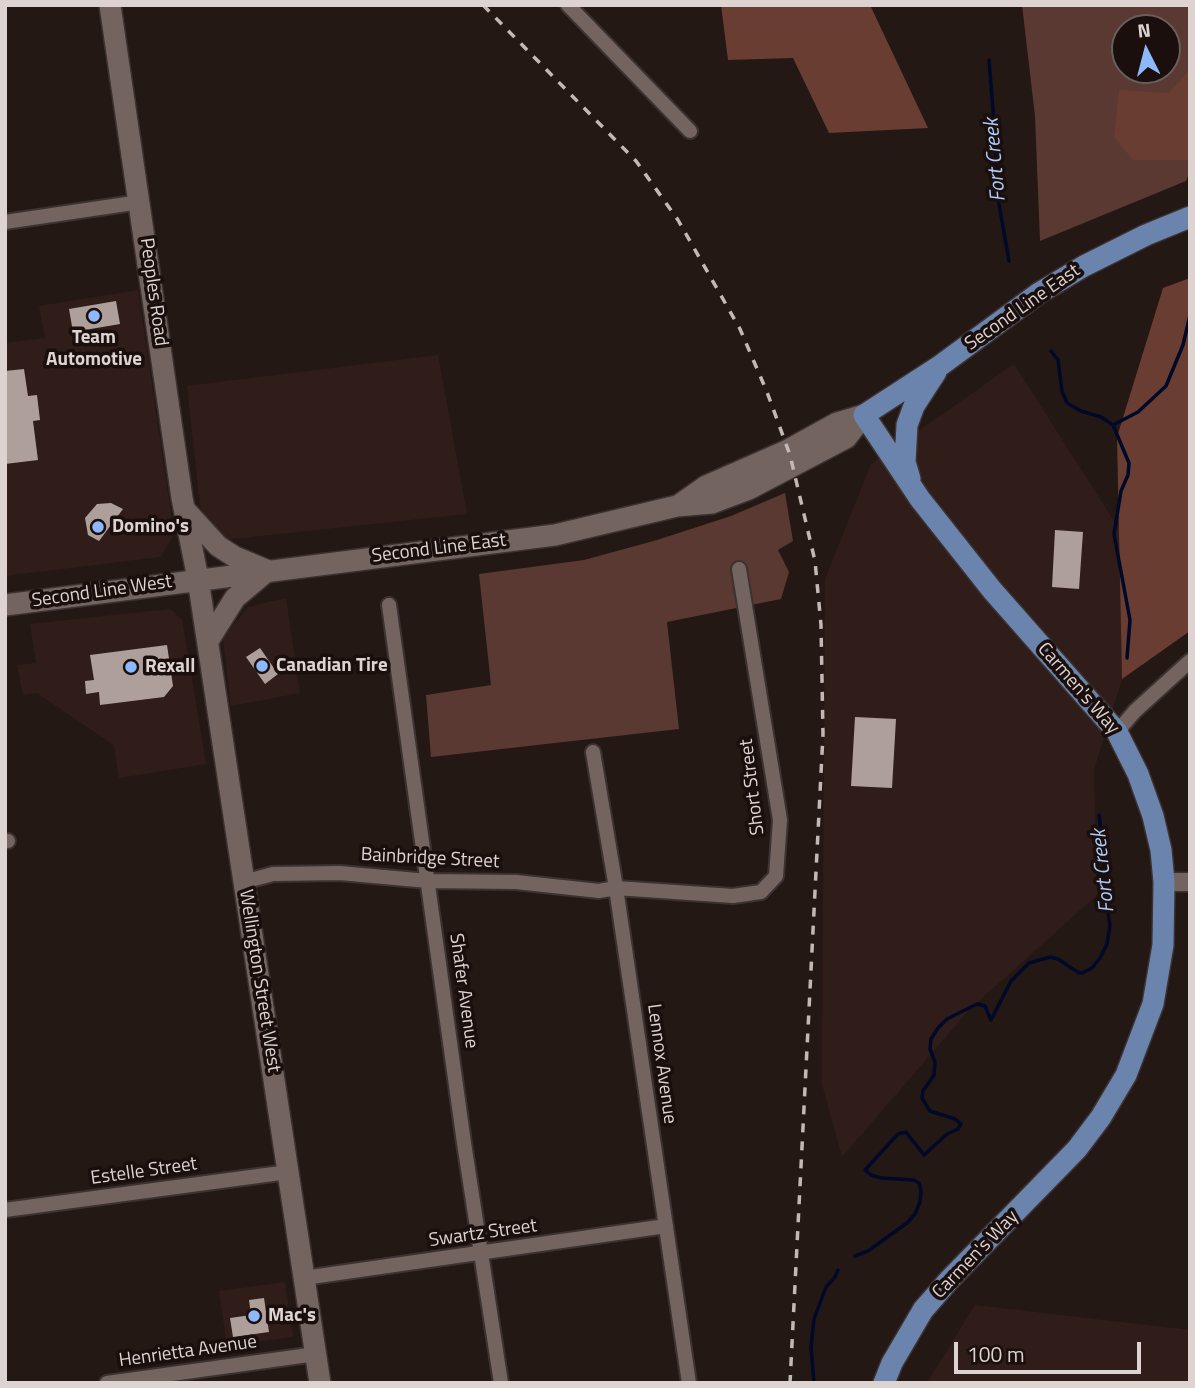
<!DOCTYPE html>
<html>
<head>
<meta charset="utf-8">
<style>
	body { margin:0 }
	#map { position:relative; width:1195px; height:1388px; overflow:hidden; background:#241815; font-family:"Titillium Web",sans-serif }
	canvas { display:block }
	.frame { position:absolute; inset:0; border:7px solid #ddd4d2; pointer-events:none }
	.north { position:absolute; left:1111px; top:14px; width:70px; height:70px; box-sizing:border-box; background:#1a0f0c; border:2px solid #685e5b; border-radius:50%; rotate:354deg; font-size:19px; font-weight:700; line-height:28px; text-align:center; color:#ddd4d2 }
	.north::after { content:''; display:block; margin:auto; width:24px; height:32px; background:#8db9fc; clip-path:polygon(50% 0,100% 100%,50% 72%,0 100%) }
	.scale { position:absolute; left:954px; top:1342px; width:187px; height:32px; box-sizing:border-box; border:4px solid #ddd4d2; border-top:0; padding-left:9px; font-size:21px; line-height:24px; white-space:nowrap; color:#ddd4d2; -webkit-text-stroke:5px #1a0f0c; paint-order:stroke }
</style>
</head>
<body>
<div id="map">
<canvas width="1195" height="1388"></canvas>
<div class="frame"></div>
<div class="north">N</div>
<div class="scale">100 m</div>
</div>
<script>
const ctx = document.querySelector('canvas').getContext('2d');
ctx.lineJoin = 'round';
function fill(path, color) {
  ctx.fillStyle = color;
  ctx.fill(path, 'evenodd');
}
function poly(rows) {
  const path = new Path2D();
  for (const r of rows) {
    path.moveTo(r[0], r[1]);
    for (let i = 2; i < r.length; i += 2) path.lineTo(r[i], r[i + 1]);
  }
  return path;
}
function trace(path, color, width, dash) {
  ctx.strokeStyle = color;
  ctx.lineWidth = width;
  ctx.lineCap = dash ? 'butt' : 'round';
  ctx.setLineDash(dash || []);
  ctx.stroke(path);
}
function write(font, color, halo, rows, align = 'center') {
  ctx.font = font + ' "Titillium Web",sans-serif';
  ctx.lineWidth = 7;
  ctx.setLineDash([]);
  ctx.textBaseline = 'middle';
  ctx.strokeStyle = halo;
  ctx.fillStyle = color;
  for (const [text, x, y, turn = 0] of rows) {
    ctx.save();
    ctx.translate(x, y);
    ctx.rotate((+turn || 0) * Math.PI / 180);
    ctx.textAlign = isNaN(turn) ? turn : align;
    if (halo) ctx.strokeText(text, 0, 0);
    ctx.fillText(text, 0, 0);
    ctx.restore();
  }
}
const built = poly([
	[138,290,174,534,161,557,5,576,5,343,45,338,39,306],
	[438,355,467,514,223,540,202,523,187,386],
	[1014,364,1119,529,1122,679,1094,770,1097,895,970,1009,842,1157,822,1084,825,579,871,464],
	[286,598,300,693,231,706,223,638,248,607],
	[170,609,182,620,206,764,119,778,114,745,37,693,23,695,17,665,36,663,30,624],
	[285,1282,293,1337,227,1346,219,1291],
	[975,1305,1190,1330,1190,1383,927,1383]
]);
const green = poly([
	[1022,5,1190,5,1190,171,1186,181,1040,241,1035,116],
	[1125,28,1167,28,1167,70,1125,70],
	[785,493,793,541,778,550,789,572,781,599,667,622,679,729,431,757,426,695,491,685,479,574,584,560,657,540,731,516]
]);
const forest = poly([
	[721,5,870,5,928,128,829,133,793,58,728,60],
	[1190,70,1190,160,1133,160,1114,137,1119,90,1169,93],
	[1190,278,1190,631,1122,679,1117,437,1163,288]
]);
const stream = poly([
	[989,60,995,135,997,193,1009,261],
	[1051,351,1058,360,1062,391,1067,403,1081,411,1101,417,1113,425,1129,463,1128,475,1121,491,1114,534,1130,620,1127,658],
	[1113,425,1138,412,1166,386,1183,345,1190,315],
	[855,1256,868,1251,907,1223,915,1214,920,1202,921,1191,919,1183,914,1180,881,1178,871,1175,865,1170,898,1134,906,1132,924,1155,947,1134,958,1129,961,1124,955,1119,930,1111,922,1098,923,1091,934,1075,935,1062,930,1049,931,1039,938,1028,947,1019,977,1004,985,1006,991,1020,1011,981,1029,963,1050,957,1058,959,1079,973,1082,973,1092,968,1100,958,1107,944,1110,926,1103,879,1105,862,1099,815],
	[814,1383,811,1347,814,1319,826,1287,835,1277,838,1270]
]);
const building = poly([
	[116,301,120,324,73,332,69,309],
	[24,369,28,396,37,395,40,420,33,421,38,460,5,464,5,371],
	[111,503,123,509,99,541,88,535,85,518,97,504],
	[1055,530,1083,532,1079,589,1052,587],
	[167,645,173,686,164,697,100,705,99,692,86,694,85,681,94,680,90,655],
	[260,648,278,674,265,684,246,657],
	[855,717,896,719,892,788,851,786],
	[264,1298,269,1332,233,1337,230,1318,251,1315,249,1300]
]);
const minor = poly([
	[568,5,690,131],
	[5,222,140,202],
	[389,605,464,1143,501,1383],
	[1117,732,1135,711,1190,661],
	[593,752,616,888,689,1383],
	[5,841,8,841],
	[243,882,273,874,340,873,428,881,516,882,599,891,616,888,733,896,761,892,776,876,780,820,739,569],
	[5,1210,288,1172],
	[304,1278,666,1226],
	[107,1383,316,1354]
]);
const tertiary = poly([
	[1164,882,1190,882]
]);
const secondary = poly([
	[110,5,182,498,198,579,320,1383],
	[679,505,706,486,788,450,837,423,864,415],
	[186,511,218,546,235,557,266,570],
	[5,605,555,535,677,506,712,503,749,489,846,438,864,415],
	[208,641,235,598,267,571]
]);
const trunk = poly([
	[910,479,905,462,907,425,914,406,936,372],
	[884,1383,892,1363,923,1310,950,1279,1077,1149,1101,1117,1126,1075,1153,1004,1163,945,1164,882,1161,850,1153,816,1138,774,1117,732,992,590,920,499,864,415,941,365,1039,293,1084,266,1146,235,1190,217]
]);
const rail = poly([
	[483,5,636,161,678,220,740,329,767,392,790,455,815,561,821,625,823,734,790,1383]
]);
const markers = [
	[94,316,7,"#8db9fc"],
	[98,527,7,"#8db9fc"],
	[262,666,7,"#8db9fc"],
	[131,667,7,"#8db9fc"],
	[254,1316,7,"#8db9fc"]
];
const streetNames = [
	["Peoples Road",153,292,82],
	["Second Line East",1023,308,-35],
	["Second Line East",439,549,-7],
	["Second Line West",102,592,-8],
	["Carmen's Way",1078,689,49],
	["Short Street",753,787,-97],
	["Bainbridge Street",430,859,3],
	["Wellington Street West",259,981,81],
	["Shafer Avenue",463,991,82],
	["Lennox Avenue",661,1064,82],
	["Estelle Street",144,1172,-8],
	["Swartz Street",483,1234,-8],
	["Carmen's Way",976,1255,-46],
	["Henrietta Avenue",188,1352,-8]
];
const poiNames = [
	["Team",94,338,"center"],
	["Automotive",94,360,"center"],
	["Domino's",112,527],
	["Canadian Tire",276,666],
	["Rexall",145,667],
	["Mac's",268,1316]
];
const waterNames = [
	["Fort Creek",996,160,-95],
	["Fort Creek",1104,871,-96]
];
fill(built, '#301d19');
fill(green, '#593931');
fill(forest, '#6a3d32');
trace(stream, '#000927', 3.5);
fill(building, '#af9f9a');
trace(minor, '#3b3231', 18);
trace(tertiary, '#3b3231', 21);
trace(secondary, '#3b3231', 24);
trace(trunk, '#3b3231', 24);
trace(minor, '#736460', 14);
trace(tertiary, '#736460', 18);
trace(secondary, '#736460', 21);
trace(trunk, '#6b84ae', 21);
trace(rail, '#c2b9b7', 3.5, [9, 9]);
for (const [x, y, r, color] of markers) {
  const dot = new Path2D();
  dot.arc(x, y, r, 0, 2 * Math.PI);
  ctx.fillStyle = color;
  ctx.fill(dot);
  trace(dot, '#1a0f0c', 2.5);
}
write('19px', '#ddd4d2', '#1a0f0c', streetNames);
write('bold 19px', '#ddd4d2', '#1a0f0c', poiNames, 'left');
write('italic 21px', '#acccfd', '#1a0f0c', waterNames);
</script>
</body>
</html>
